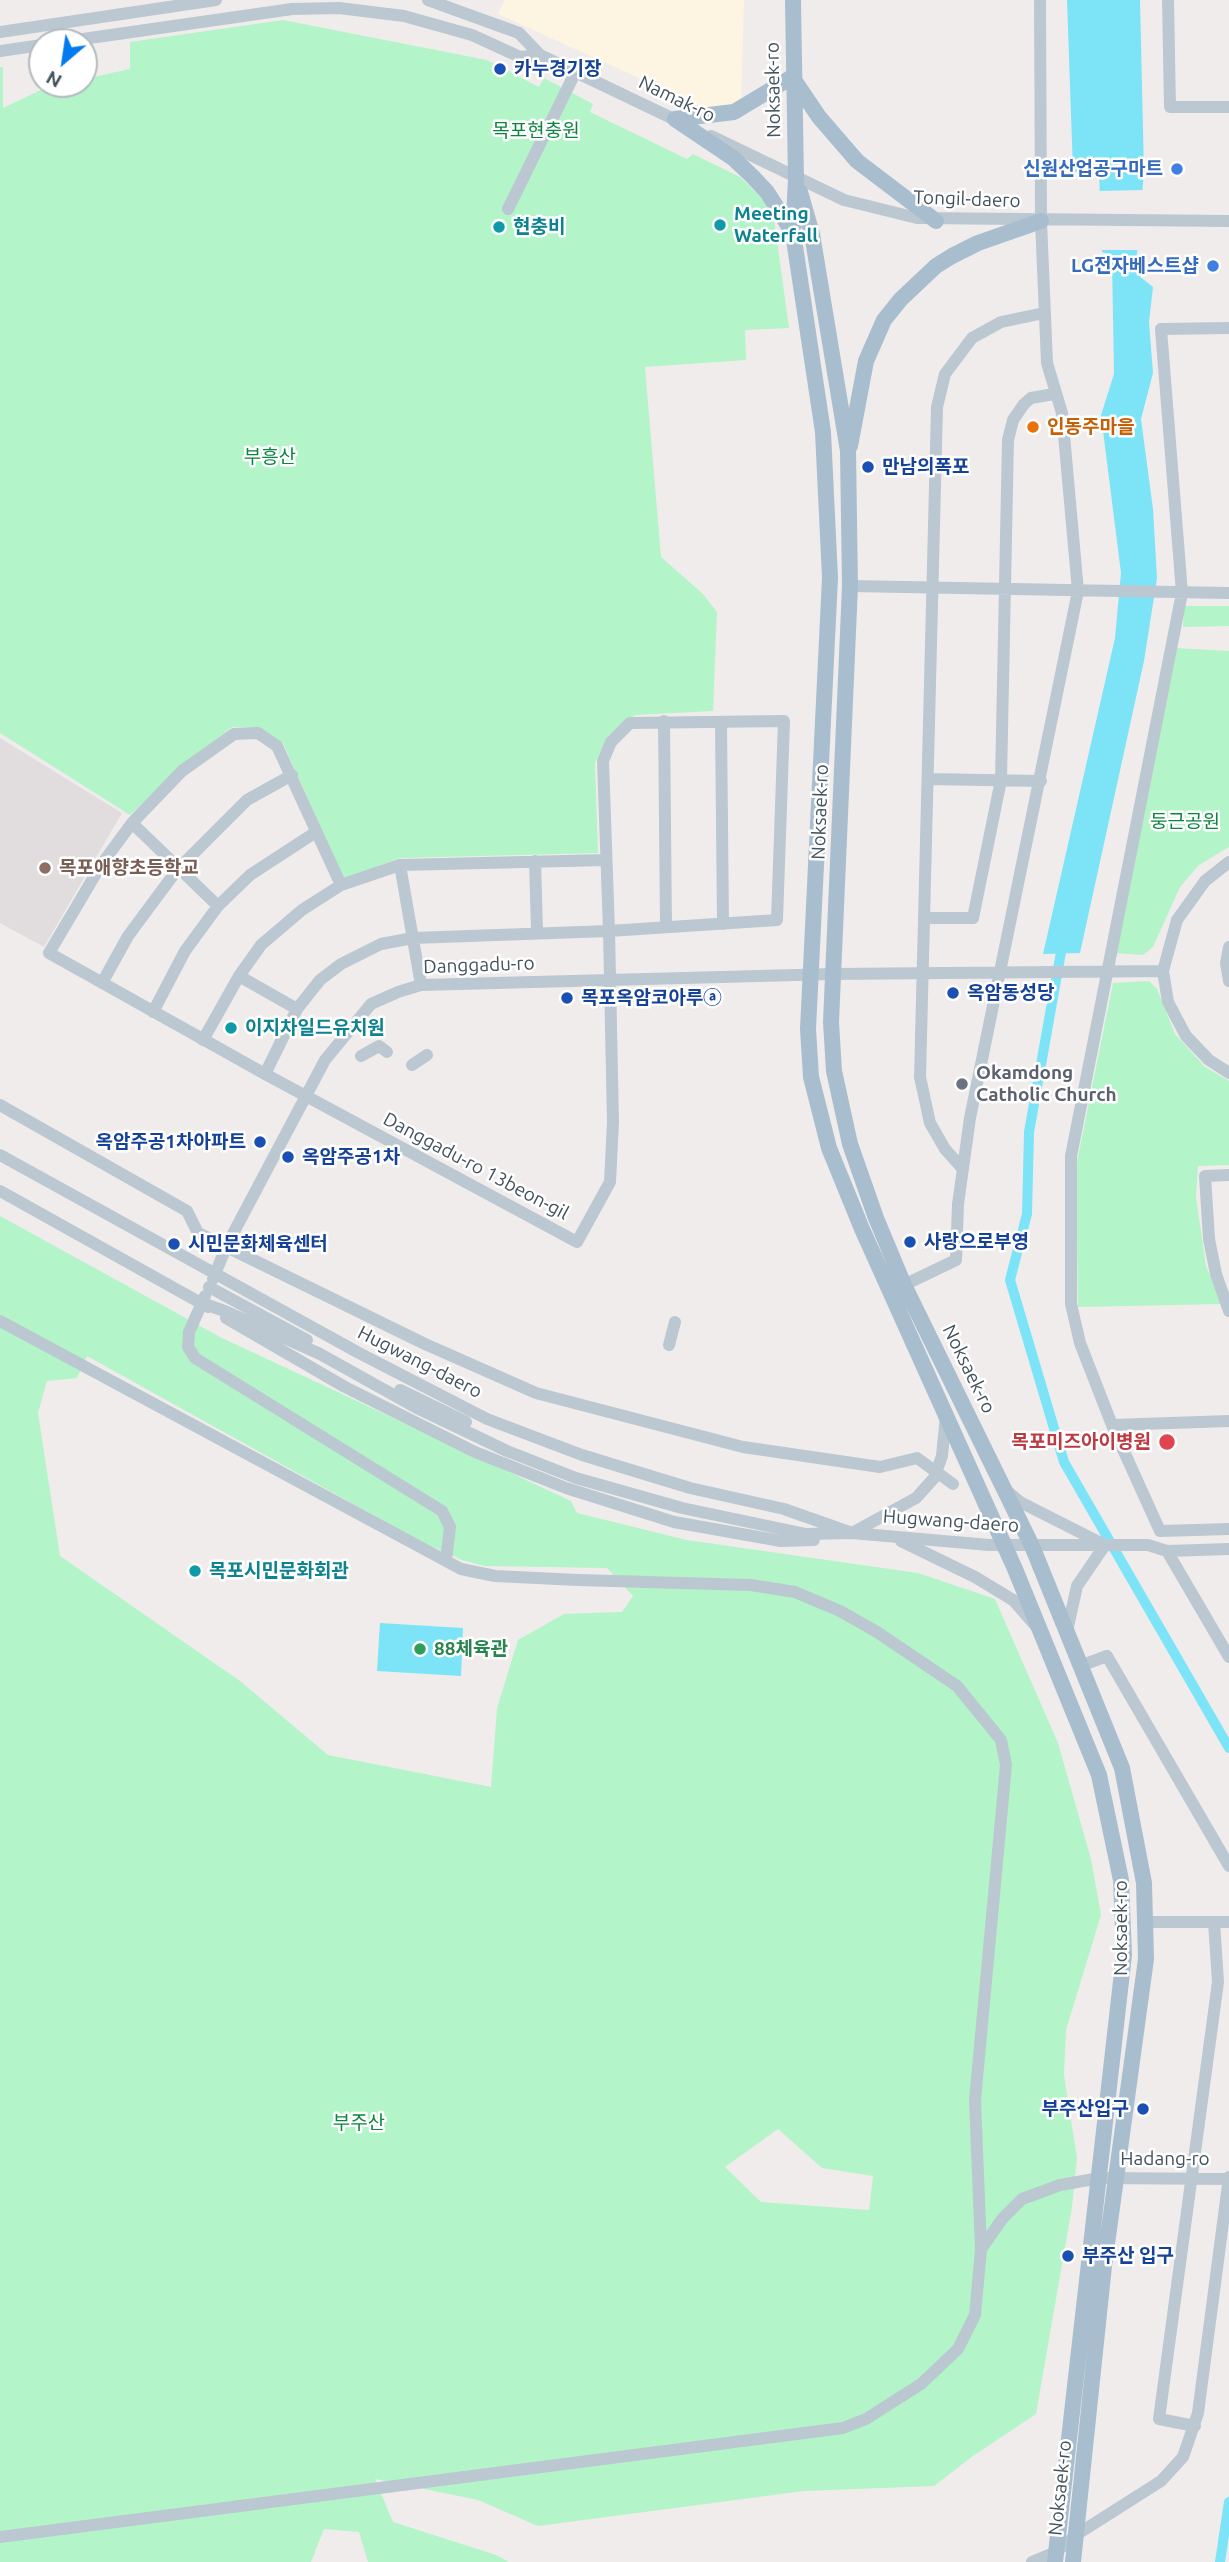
<!DOCTYPE html>
<html>
<head>
<meta charset="utf-8">
<style>
	body { margin:0 }
	#map { position:relative; width:1229px; height:2562px; overflow:hidden; background:#f0ecec; font-family:Ubuntu,sans-serif }
	canvas { display:block }
	.north { position:absolute; left:28px; top:28px; width:70px; height:70px; box-sizing:border-box; background:#fff; border:2px solid #b4babe; border-radius:50%; rotate:209deg; font-size:19px; font-weight:700; line-height:28px; text-align:center; color:#43525c }
	.north::after { content:''; display:block; margin:auto; width:24px; height:32px; background:#047af1; clip-path:polygon(50% 0,100% 100%,50% 72%,0 100%) }
</style>
</head>
<body>
<div id="map">
<canvas width="1229" height="2562"></canvas>
<div class="north">N</div>
</div>
<script>
const ctx = document.querySelector('canvas').getContext('2d');
ctx.lineJoin = 'round';
function fill(path, color) {
  ctx.fillStyle = color;
  ctx.fill(path, 'evenodd');
}
function poly(rows) {
  const path = new Path2D();
  for (const r of rows) {
    path.moveTo(r[0], r[1]);
    for (let i = 2; i < r.length; i += 2) path.lineTo(r[i], r[i + 1]);
  }
  return path;
}
function trace(path, color, width, dash) {
  ctx.strokeStyle = color;
  ctx.lineWidth = width;
  ctx.lineCap = dash ? 'butt' : 'round';
  ctx.setLineDash(dash || []);
  ctx.stroke(path);
}
function write(font, color, halo, rows, align = 'center') {
  ctx.font = font + ' Ubuntu,"Noto Sans KR",sans-serif';
  ctx.lineWidth = 5;
  ctx.setLineDash([]);
  ctx.textBaseline = 'middle';
  ctx.strokeStyle = halo;
  ctx.fillStyle = color;
  for (const [text, x, y, turn = 0] of rows) {
    ctx.save();
    ctx.translate(x, y);
    ctx.rotate((+turn || 0) * Math.PI / 180);
    ctx.textAlign = isNaN(turn) ? turn : align;
    if (halo) ctx.strokeText(text, 0, 0);
    ctx.fillText(text, 0, 0);
    ctx.restore();
  }
}
const commercial = poly([
	[505,0,744,0,741,103,705,108,498,14]
]);
const education = poly([
	[0,738,122,813,44,947,0,923]
]);
const green = poly([
	[283,20,487,60,539,87,544,78,593,104,590,112,687,159,693,154,740,177,761,197,774,219,789,328,745,330,746,360,645,367,661,557,703,594,717,612,713,711,635,715,608,736,595,763,598,853,400,858,344,879,283,743,261,728,232,727,184,765,130,815,0,733,0,67,3,67,3,108,45,88,84,84,84,79,130,69,130,42],
	[1184,606,1229,606,1229,626,1183,627],
	[1175,648,1229,651,1229,847,1199,865,1180,887,1153,947,1143,955,1114,953],
	[1149,981,1157,989,1175,1034,1205,1067,1229,1081,1229,1165,1198,1166,1196,1197,1206,1266,1222,1304,1078,1307,1076,1167,1113,983],
	[0,1216,222,1338,571,1501,577,1513,687,1540,918,1573,995,1599,1058,1743,1091,1859,1101,1915,1066,2030,1064,2075,1077,2158,1072,2207,1036,2414,973,2456,934,2486,804,2491,538,2526,478,2500,375,2479,393,2522,496,2555,509,2562,368,2562,359,2532,324,2529,311,2562,0,2562],
	[87,1356,418,1540,462,1560,485,1566,607,1568,633,1596,622,1612,564,1614,518,1640,497,1708,491,1787,328,1755,240,1681,60,1556,38,1413,47,1381,77,1378],
	[778,2129,822,2168,873,2176,869,2210,761,2202,725,2167]
]);
const water = poly([
	[1067,0,1140,0,1144,172,1136,265,1139,276,1153,287,1149,322,1153,373,1141,419,1153,509,1157,578,1144,661,1080,953,1043,954,1115,638,1121,573,1101,415,1114,374,1112,260,1108,254,1102,252,1099,172,1073,172],
	[380,1623,463,1628,461,1676,377,1671]
]);
const pier = poly([
	[1144,190,1141,250,1098,250,1096,191]
]);
const canal = poly([
	[1063,941,1029,1132,1027,1214,1010,1280,1064,1462,1229,1748],
	[1220,2562,1229,2502]
]);
const minor = poly([
	[428,0,519,33,540,55,682,123],
	[1168,0,1170,107,1229,107],
	[0,32,216,0],
	[62,42,292,9,339,8,404,16,472,35,520,57,540,55],
	[0,51,42,45],
	[711,136,844,200,917,218,1229,221],
	[508,209,576,71],
	[850,586,1229,593],
	[664,721,666,927],
	[721,722,723,924],
	[928,779,1041,781],
	[132,823,218,906,185,951,153,1012],
	[535,861,537,931],
	[1229,862,1205,881,1177,920,1163,971,1168,1002,1186,1036,1209,1060,1229,1073],
	[218,906,250,875,316,832],
	[924,918,973,918,1001,780,1008,440,1013,420,1024,404,1031,398,1054,394],
	[1229,947,1226,963,1229,981],
	[239,976,297,1009],
	[102,983,128,936,177,870,247,800,292,775],
	[421,985,400,865,606,860],
	[203,1040,239,976,261,945,302,910,341,885],
	[361,1056,379,1046,387,1052],
	[412,1065,427,1055],
	[265,1074,577,1242,610,1182,613,1122,609,931,603,761,611,742,630,723,784,721,777,920,609,931,413,938,381,944,341,964,320,980,297,1009,265,1074,49,953,101,865,132,823,182,771,234,734,258,733,277,746,341,885,400,865],
	[0,1105,187,1211,198,1233,425,1344,536,1393,743,1447,880,1467,917,1458,953,1484],
	[0,1155,359,1353,487,1419,582,1455,690,1488,784,1509,852,1533,806,1534,682,1508,576,1478,507,1451,417,1408,320,1354,227,1312,202,1303],
	[962,1168,945,1149,930,1123,920,1077,937,407,945,374,972,338,1001,322,1044,313],
	[1229,1175,1205,1176,1209,1239,1216,1274,1229,1311],
	[0,1191,208,1307],
	[213,1279,227,1245,325,1060,371,1004,398,992,421,985,834,974,1163,971],
	[904,1285,956,1260,958,1204,970,1118,1078,591,1062,413,1047,363,1041,221,1040,0],
	[209,1287,307,1340],
	[205,1296,189,1332,188,1347,195,1358,442,1511,450,1527,446,1560],
	[226,1318,345,1387,475,1452,566,1488,674,1522,781,1541,814,1540],
	[0,1321,461,1569,495,1576,578,1580,751,1585,795,1592,840,1611,877,1632,957,1686,1001,1740,1006,1765,975,2100,981,2249,975,2315,958,2349,921,2384,866,2419,843,2428,0,2537],
	[669,1345,675,1322],
	[400,1390,466,1422],
	[1112,1425,1229,1421],
	[1006,1490,1020,1502,1105,1545,1077,1586,1067,1631],
	[1160,1531,1112,1425,1080,1343,1071,1304,1071,1156,1182,593,1161,329,1229,328],
	[1160,1531,1229,1529],
	[852,1533,989,1545,1148,1545,1167,1551,1229,1549],
	[852,1533,916,1498,934,1478,942,1456,946,1415],
	[901,1541,975,1577,1013,1600,1035,1625],
	[1167,1551,1229,1657],
	[1080,1666,1107,1656,1229,1866],
	[1145,1922,1229,1922],
	[981,2249,1003,2218,1022,2199,1060,2185,1100,2178,1229,2179],
	[1195,2426,1159,2419,1218,1982,1214,1922],
	[1032,2562,1056,2552,1076,2535,1161,2481,1183,2457,1198,2413,1229,2177]
]);
const major = poly([
	[793,0,796,180,793,233,823,432,830,578,808,1029,811,1077,829,1148,862,1229,1015,1569,1099,1775,1121,1880,1124,1955,1055,2562],
	[675,119,734,112,792,77,819,117,857,161,936,221],
	[675,119,733,158,752,176,767,192,793,233],
	[800,192,812,234,848,451,850,586,831,1022,834,1071,850,1144,876,1218,904,1285,1032,1546,1122,1768,1144,1883,1146,1959,1104,2266,1073,2562],
	[850,446,866,361,884,320,901,299,936,266,952,256,978,243,1041,221]
]);
const markers = [
	[500,69,7,"#1a4fb4"],
	[1177,169,7,"#3f7fe0"],
	[720,225,7,"#0f9aa8"],
	[499,227,7,"#0f9aa8"],
	[1213,266,7,"#3f7fe0"],
	[1033,427,7,"#e8710a"],
	[868,467,7,"#1a4fb4"],
	[45,868,7,"#8d6e63"],
	[953,993,7,"#1a4fb4"],
	[567,998,7,"#1a4fb4"],
	[231,1028,7,"#0f9aa8"],
	[962,1084,7,"#6b7280"],
	[260,1142,7,"#1a4fb4"],
	[288,1157,7,"#1a4fb4"],
	[910,1242,7,"#1a4fb4"],
	[174,1244,7,"#1a4fb4"],
	[1167,1442,9,"#e0444e"],
	[195,1571,7,"#0f9aa8"],
	[420,1649,7,"#2e9e5b"],
	[1143,2109,7,"#1a4fb4"],
	[1068,2256,7,"#1a4fb4"]
];
const transitNames = [
	["카누경기장",514,69],
	["만남의폭포",882,467],
	["옥암동성당",967,993],
	["목포옥암코아루ⓐ",581,998],
	["옥암주공1차아파트",246,1142,"right"],
	["옥암주공1차",302,1157],
	["사랑으로부영",924,1242],
	["시민문화체육센터",188,1244],
	["부주산입구",1129,2109,"right"],
	["부주산 입구",1082,2256]
];
const streetNames = [
	["Noksaek-ro",773,90,-91],
	["Namak-ro",677,99,26],
	["Tongil-daero",967,199,2],
	["Noksaek-ro",820,812,-88],
	["Danggadu-ro",479,965,-2],
	["Danggadu-ro 13beon-gil",476,1166,28],
	["Hugwang-daero",420,1362,27],
	["Noksaek-ro",969,1369,64],
	["Hugwang-daero",951,1521,4],
	["Noksaek-ro",1121,1928,-90],
	["Hadang-ro",1165,2159],
	["Noksaek-ro",1060,2488,-84]
];
const parkNames = [
	["목포현충원",536,131],
	["부흥산",270,457],
	["둥근공원",1185,822],
	["부주산",359,2123]
];
const shopNames = [
	["신원산업공구마트",1163,169],
	["LG전자베스트샵",1199,266]
];
const cultureNames = [
	["Meeting",734,214],
	["Waterfall",734,236],
	["현충비",513,227],
	["이지차일드유치원",245,1028],
	["목포시민문화회관",209,1571]
];
const foodNames = [
	["인동주마을",1047,427]
];
const educationNames = [
	["목포애향초등학교",59,868]
];
const worshipNames = [
	["Okamdong",976,1073],
	["Catholic Church",976,1095]
];
const healthNames = [
	["목포미즈아이병원",1151,1442]
];
const leisureNames = [
	["88체육관",434,1649]
];
fill(commercial, '#fef4e2');
fill(education, '#e1ddde');
fill(green, '#b4f4c9');
fill(water, '#7ce4f6');
fill(pier, '#f0ecec');
trace(canal, '#7ce4f6', 10);
trace(minor, '#bbc8d1', 12);
trace(major, '#a8becf', 16);
for (const [x, y, r, color] of markers) {
  const dot = new Path2D();
  dot.arc(x, y, r, 0, 2 * Math.PI);
  ctx.fillStyle = color;
  ctx.fill(dot);
  trace(dot, '#fff', 2.5);
}
write('bold 19px', '#164399', '#fff', transitNames, 'left');
write('19px', '#43525c', '#fff', streetNames);
write('19px', '#0c8541', '#fff', parkNames);
write('bold 19px', '#366cbe', '#fff', shopNames, 'right');
write('bold 19px', '#0d838f', '#fff', cultureNames, 'left');
write('bold 19px', '#c56008', '#fff', foodNames, 'left');
write('bold 19px', '#785e54', '#fff', educationNames, 'left');
write('bold 19px', '#5b616d', '#fff', worshipNames, 'left');
write('bold 19px', '#be3a42', '#fff', healthNames, 'right');
write('bold 19px', '#27864d', '#fff', leisureNames, 'left');
</script>
</body>
</html>
